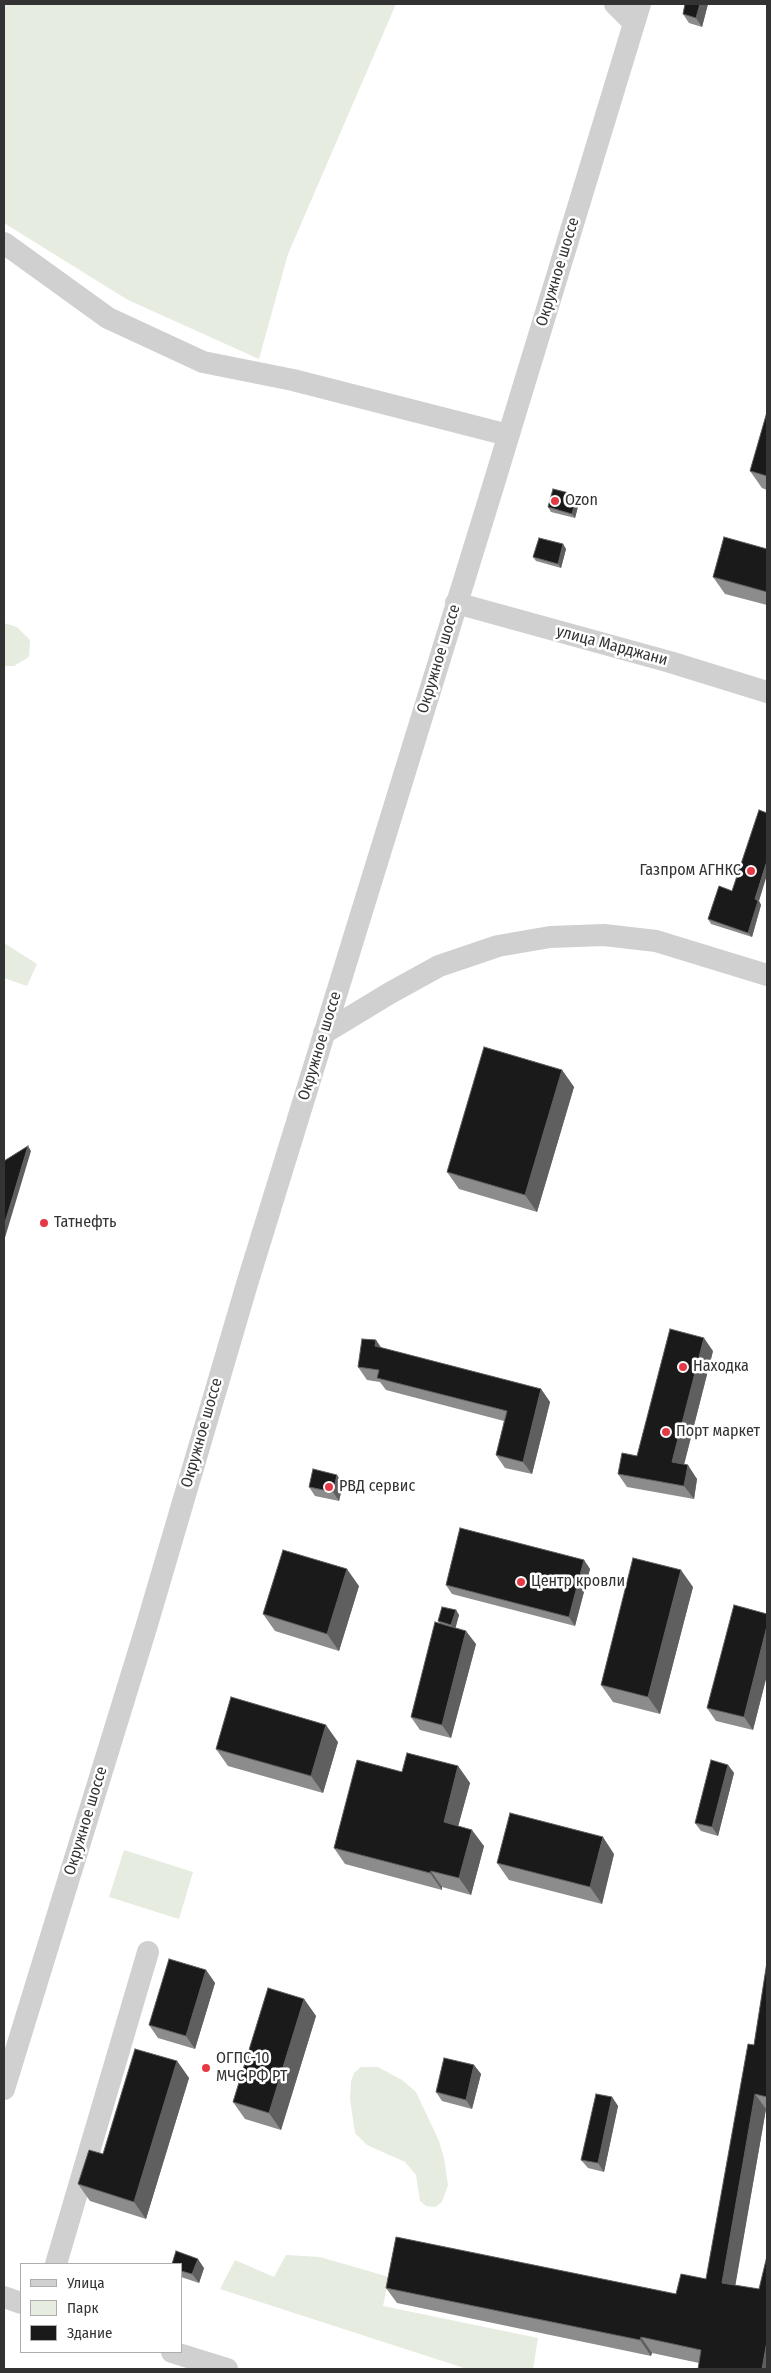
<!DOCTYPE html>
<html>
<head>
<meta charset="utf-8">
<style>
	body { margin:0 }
	#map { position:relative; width:771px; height:2373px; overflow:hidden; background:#fff; font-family:"Fira Sans Condensed",sans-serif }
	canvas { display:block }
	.frame { position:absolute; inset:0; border:5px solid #333; pointer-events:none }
	.legend { position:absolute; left:20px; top:2263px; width:162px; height:90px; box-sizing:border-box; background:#fff; border:1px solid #adadad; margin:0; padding:6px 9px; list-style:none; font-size:15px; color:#333 }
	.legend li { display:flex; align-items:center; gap:10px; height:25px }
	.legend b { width:25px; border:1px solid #adadad }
</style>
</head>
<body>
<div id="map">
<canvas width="771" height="2373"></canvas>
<div class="frame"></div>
<ul class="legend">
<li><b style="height:6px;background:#d0d0d0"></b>Улица</li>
<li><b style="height:14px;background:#e6ecdf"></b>Парк</li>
<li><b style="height:14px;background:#1a1a1a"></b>Здание</li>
</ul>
</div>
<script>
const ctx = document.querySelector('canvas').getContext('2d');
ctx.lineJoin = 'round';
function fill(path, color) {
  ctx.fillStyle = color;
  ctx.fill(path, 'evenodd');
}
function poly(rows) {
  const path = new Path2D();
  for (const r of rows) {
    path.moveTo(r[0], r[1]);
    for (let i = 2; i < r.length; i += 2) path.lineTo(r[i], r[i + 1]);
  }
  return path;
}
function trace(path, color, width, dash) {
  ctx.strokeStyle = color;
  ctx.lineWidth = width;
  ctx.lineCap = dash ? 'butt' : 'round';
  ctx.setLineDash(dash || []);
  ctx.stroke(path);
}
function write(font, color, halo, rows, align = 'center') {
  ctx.font = font + ' "Fira Sans Condensed",sans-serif';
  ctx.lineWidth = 5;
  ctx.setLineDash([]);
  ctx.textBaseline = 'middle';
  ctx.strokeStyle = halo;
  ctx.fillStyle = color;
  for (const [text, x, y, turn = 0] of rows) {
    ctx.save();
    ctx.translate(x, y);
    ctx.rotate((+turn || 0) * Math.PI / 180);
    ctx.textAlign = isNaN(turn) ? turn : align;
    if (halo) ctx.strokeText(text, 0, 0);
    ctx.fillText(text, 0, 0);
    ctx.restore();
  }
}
const green = poly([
	[4,4,396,4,288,254,259,359,128,300,4,223],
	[4,623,17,627,30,640,29,657,14,666,4,666],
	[4,943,37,964,27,986,4,978],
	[124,1850,193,1872,179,1919,109,1897],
	[361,2067,378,2067,402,2080,416,2092,439,2141,444,2158,448,2185,442,2202,435,2207,426,2206,420,2201,416,2175,405,2162,367,2145,355,2133,350,2099,351,2081,354,2073],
	[286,2255,320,2257,389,2277,383,2306,538,2338,533,2369,467,2369,220,2289,235,2260,274,2277]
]);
const minor = poly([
	[615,4,634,23],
	[4,243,108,318,203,362,293,380,508,435],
	[456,603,670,662,767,692],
	[324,1033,390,993,439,966,498,946,550,937,604,935,656,941,767,975],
	[4,2089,146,1628,247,1284,491,493,640,4],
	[56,2264,148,1952],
	[4,2297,21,2303],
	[172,2352,227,2369]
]);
const wall = poly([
	[708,4,702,27,689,23,683,14],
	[767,412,767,490,762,488,750,471],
	[577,495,580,499,575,518,551,512,548,507],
	[563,544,566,549,561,568,536,561,533,557],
	[767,549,767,605,725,594,713,577],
	[759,901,761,905,752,937,711,924,708,919],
	[562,1070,574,1087,537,1212,459,1189,447,1172],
	[381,1348,541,1389,550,1402,532,1474,505,1468,496,1455,504,1421,386,1390,380,1382,367,1380,358,1367],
	[713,1351,684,1465,697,1479,694,1499,627,1487,618,1474,637,1456],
	[343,1484,339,1501,315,1496,309,1487],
	[584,1560,590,1569,575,1626,452,1594,446,1585],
	[359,1586,339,1651,275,1631,263,1614],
	[693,1587,660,1714,613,1702,601,1685],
	[456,1610,459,1615,455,1628,476,1644,451,1738,420,1730,411,1717,440,1624,438,1621],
	[767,1614,767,1675,753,1730,716,1721,707,1708],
	[338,1742,323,1793,228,1766,216,1749],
	[728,1765,734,1773,718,1836,701,1831,695,1823],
	[458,1766,470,1783,458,1826,484,1846,471,1895,442,1887,442,1890,345,1864,334,1848,402,1772],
	[614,1854,602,1904,509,1880,497,1863],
	[767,1962,767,2109,766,2109,735,2285,767,2369,699,2363,652,2353,651,2356,397,2303,386,2288,676,2294,706,2279,754,2045],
	[206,1970,215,1983,195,2049,158,2038,149,2025],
	[304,1999,316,2016,281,2130,245,2119,233,2102],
	[177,2061,189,2078,146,2219,90,2201,78,2184,103,2154],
	[474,2065,481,2074,472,2109,442,2101,436,2092],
	[612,2097,618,2106,604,2172,588,2168,581,2160],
	[181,2264,204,2268,199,2283,181,2277]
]);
const shadedWall = poly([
	[700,4,708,4,702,27,696,18],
	[577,495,580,499,575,518,572,514],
	[563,544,566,549,561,568,558,564],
	[767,861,767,875,759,901,761,905,752,937,748,933,755,899],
	[562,1070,574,1087,537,1212,525,1195],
	[28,1146,31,1151,4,1241,4,1226],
	[704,1338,713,1351,681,1476,672,1462],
	[376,1340,385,1353,375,1346],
	[541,1389,550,1402,532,1474,523,1462],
	[688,1465,697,1479,694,1499,684,1486],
	[337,1475,343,1484,339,1501,333,1492],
	[584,1560,590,1569,575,1626,569,1617],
	[347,1569,359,1586,339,1651,327,1634],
	[681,1570,693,1587,660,1714,648,1697],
	[456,1610,459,1615,455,1630,451,1625],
	[767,1626,767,1675,753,1730,744,1717],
	[466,1631,476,1644,451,1738,442,1725],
	[326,1725,338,1742,323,1793,311,1776],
	[728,1765,734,1773,718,1836,712,1827],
	[458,1766,470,1783,455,1838,444,1822],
	[472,1830,484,1846,471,1895,459,1878],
	[603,1837,614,1854,602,1904,590,1887],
	[431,1871,442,1887,442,1890,430,1873],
	[206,1970,215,1983,195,2049,186,2036],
	[304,1999,316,2016,281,2130,269,2113],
	[177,2061,189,2078,146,2219,134,2202],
	[474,2065,481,2074,472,2109,466,2100],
	[755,2094,766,2109,733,2299,722,2283],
	[612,2097,618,2106,604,2172,598,2163],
	[198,2259,204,2268,199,2283,192,2274],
	[641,2337,652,2353,651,2356,640,2340],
	[767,2341,767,2369,762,2369]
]);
const building = poly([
	[685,4,700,4,696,18,683,14,685,4],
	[767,412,767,476,750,471,767,412],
	[553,489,577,495,572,514,548,507,553,489],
	[724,537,767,549,767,592,713,577,724,537],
	[539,538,563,544,558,564,533,557,539,538],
	[759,810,767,813,767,861,755,899,758,901,748,933,708,919,719,886,732,891,759,810],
	[484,1047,562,1070,525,1195,447,1172,484,1047],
	[28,1146,4,1226,4,1161,28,1146],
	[670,1329,704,1338,672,1462,688,1465,684,1486,618,1474,622,1453,637,1456,670,1329],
	[362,1339,376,1340,375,1346,541,1389,523,1462,496,1455,507,1411,377,1378,379,1370,358,1367,362,1339],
	[313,1469,337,1475,333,1492,309,1487,313,1469],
	[460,1528,584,1560,569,1617,446,1585,460,1528],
	[283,1550,347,1569,327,1634,263,1614,283,1550],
	[633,1558,681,1570,648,1697,601,1685,633,1558],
	[734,1605,767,1614,767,1626,744,1717,707,1708,734,1605],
	[442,1607,456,1610,451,1625,438,1621,442,1607],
	[435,1622,466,1631,442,1725,411,1717,435,1622],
	[231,1697,326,1725,311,1776,216,1749,231,1697],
	[407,1753,458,1766,444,1822,472,1830,459,1878,431,1871,430,1873,334,1848,357,1760,402,1772,407,1753],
	[711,1760,728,1765,712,1827,695,1823,711,1760],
	[510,1813,603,1837,590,1887,497,1863,510,1813],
	[169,1959,206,1970,186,2036,149,2025,169,1959],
	[767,1962,767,2097,755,2094,722,2283,759,2289,767,2256,767,2341,762,2369,698,2369,701,2350,641,2337,640,2340,386,2288,396,2237,676,2294,681,2274,706,2279,748,2044,754,2045,767,1962],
	[268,1988,304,1999,269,2113,233,2102,268,1988],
	[135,2049,177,2061,134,2202,78,2184,89,2150,103,2154,135,2049],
	[444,2058,474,2065,466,2100,436,2092,444,2058],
	[596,2094,612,2097,598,2163,581,2160,596,2094],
	[176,2251,198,2259,192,2274,181,2271,181,2264,172,2264,176,2251]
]);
const markers = [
	[555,501,5,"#e63946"],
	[751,871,5,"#e63946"],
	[44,1223,5,"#e63946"],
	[683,1367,5,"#e63946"],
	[666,1432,5,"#e63946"],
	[329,1487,5,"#e63946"],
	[521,1582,5,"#e63946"],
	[206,2068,5,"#e63946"]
];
const streetNames = [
	["Окружное шоссе",558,272,-73],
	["улица Марджани",612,646,15],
	["Окружное шоссе",439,659,-73],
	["Окружное шоссе",320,1046,-73],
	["Окружное шоссе",202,1433,-74],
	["Окружное шоссе",86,1821,-73]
];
const poiNames = [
	["Ozon",565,501],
	["Газпром АГНКС",741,871,"right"],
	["Татнефть",54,1223],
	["Находка",693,1367],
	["Порт маркет",676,1432],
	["РВД сервис",339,1487],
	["Центр кровли",531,1582],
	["ОГПС-10",216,2059],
	["МЧС РФ РТ",216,2077]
];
fill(green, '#e6ecdf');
trace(minor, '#d0d0d0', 22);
fill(wall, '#8c8c8c');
fill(shadedWall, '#5f5f5f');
fill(building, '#1a1a1a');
trace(building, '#5f5f5f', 1);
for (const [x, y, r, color] of markers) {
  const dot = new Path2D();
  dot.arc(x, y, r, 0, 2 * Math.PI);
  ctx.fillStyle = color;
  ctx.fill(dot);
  trace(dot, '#fff', 2);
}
write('16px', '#333', '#fff', streetNames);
write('16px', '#333', '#fff', poiNames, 'left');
</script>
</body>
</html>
